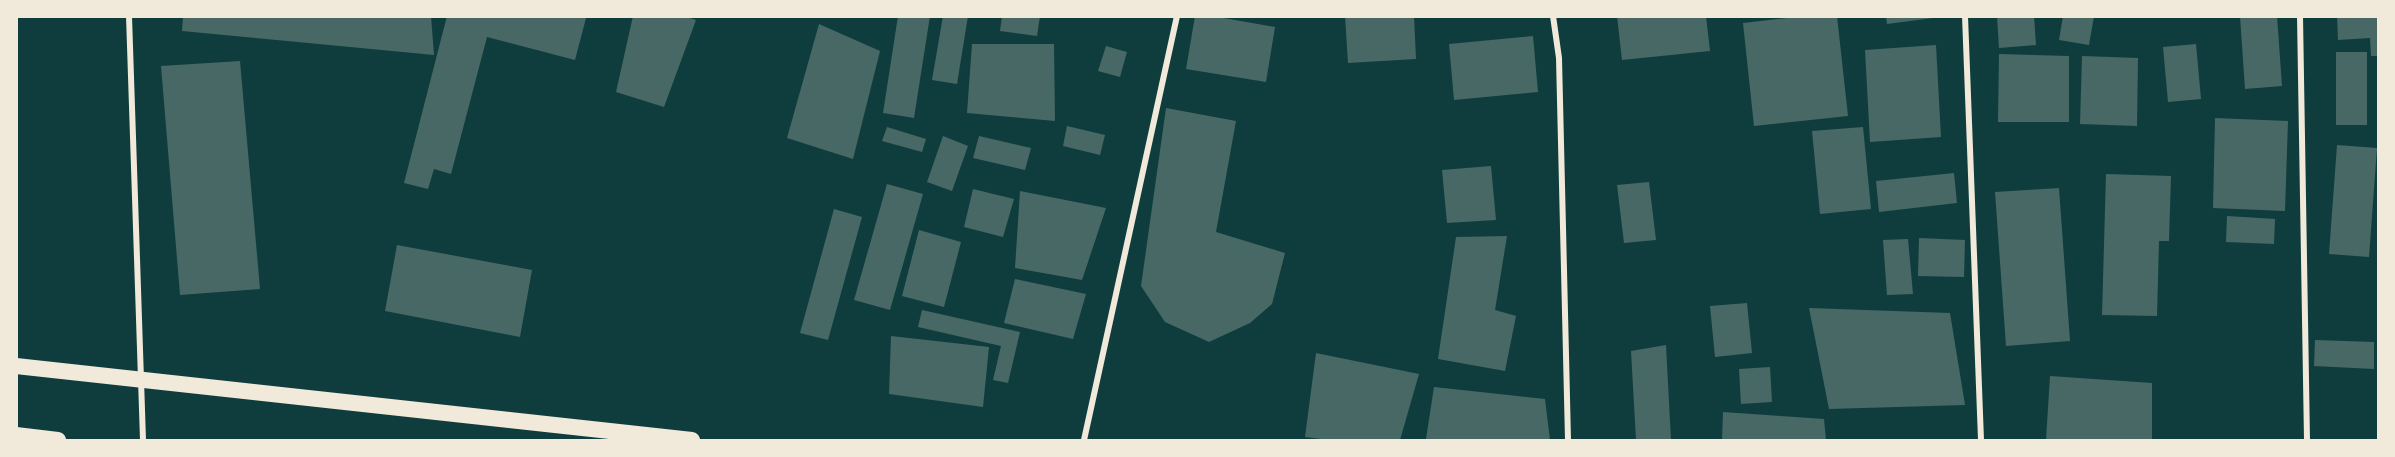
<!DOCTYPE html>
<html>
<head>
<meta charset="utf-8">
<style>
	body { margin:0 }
	#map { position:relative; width:2395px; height:457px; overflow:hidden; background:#0f3d3e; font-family:Merriweather,serif }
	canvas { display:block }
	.frame { position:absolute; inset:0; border:18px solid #f1e9da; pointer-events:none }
</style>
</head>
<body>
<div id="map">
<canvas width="2395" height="457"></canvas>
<div class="frame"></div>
</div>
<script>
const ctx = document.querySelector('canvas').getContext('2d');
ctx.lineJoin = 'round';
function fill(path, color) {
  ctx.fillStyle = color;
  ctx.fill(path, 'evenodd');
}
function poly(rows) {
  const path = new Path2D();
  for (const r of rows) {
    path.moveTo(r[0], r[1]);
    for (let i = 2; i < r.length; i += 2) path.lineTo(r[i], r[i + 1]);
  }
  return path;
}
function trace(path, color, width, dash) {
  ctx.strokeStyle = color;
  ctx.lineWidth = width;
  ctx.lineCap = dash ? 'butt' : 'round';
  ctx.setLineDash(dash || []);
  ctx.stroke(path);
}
const building = poly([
	[183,16,431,16,434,55,182,31],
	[447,16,579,16,586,18,575,60,487,37,451,174,434,169,428,189,404,183],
	[633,16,684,16,696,20,664,107,616,92],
	[898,16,930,16,914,118,883,113],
	[943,16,968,16,957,84,932,80],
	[1002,16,1040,16,1037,36,1000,31],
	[1195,16,1212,16,1275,27,1266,82,1186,69],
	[1345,16,1414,16,1416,59,1348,63],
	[1617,16,1706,16,1710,51,1622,60],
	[1804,16,1837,16,1848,116,1754,126,1743,23],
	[1886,16,1933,16,1933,18,1887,24],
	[1997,16,2034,16,2036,45,1999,48],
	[2063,16,2094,16,2089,45,2059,40],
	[2240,16,2277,16,2282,86,2245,89],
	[2337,16,2378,16,2378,56,2371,56,2370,38,2338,40],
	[819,24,880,51,853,159,787,138],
	[1533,36,1538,92,1454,100,1449,44],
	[972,44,1054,44,1055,121,967,113],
	[2196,44,2201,99,2168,102,2163,47],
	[1936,45,1941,137,1870,142,1865,50],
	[1106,46,1127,52,1120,77,1098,71],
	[2336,52,2367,52,2367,125,2336,125],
	[1999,54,2069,56,2069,122,1998,122],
	[2082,56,2138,58,2137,126,2080,124],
	[240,61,260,289,180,295,161,66],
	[1166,108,1236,121,1216,232,1285,253,1272,304,1250,323,1209,342,1165,322,1141,286],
	[2215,118,2288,121,2285,211,2213,208],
	[1067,126,1105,135,1100,155,1063,146],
	[887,127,926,139,922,152,882,141],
	[1863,127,1871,209,1820,214,1812,131],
	[943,136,968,146,952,191,927,182],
	[979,136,1031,148,1025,170,973,158],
	[2337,145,2377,148,2369,257,2329,254],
	[1491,166,1496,220,1447,223,1442,170],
	[1954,173,1957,203,1879,212,1876,181],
	[2106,174,2171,176,2169,241,2159,241,2157,316,2102,315],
	[1649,182,1656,240,1624,243,1617,185],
	[887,184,923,194,890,310,854,300],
	[2059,188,2070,341,2006,346,1995,192],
	[973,189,1014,199,1003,237,964,227],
	[1020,191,1106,208,1082,280,1015,268],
	[834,209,862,217,828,340,800,333],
	[2227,216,2275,219,2274,244,2226,242],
	[919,230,961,242,944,307,902,296],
	[1507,236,1495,310,1516,316,1505,371,1438,359,1456,237],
	[1919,238,1965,240,1964,277,1918,276],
	[1908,239,1913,294,1887,295,1883,240],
	[397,245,532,270,520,337,385,311],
	[1015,279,1086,294,1073,339,1004,323],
	[1747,303,1752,353,1715,357,1710,306],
	[1809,308,1950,313,1965,405,1829,409],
	[922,310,1020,332,1008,383,993,380,1001,346,918,327],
	[891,336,989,347,983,407,889,394],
	[2315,340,2374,342,2374,369,2314,366],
	[1666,345,1671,440,1636,440,1631,351],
	[1316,353,1419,374,1400,440,1329,440,1305,437],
	[1770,367,1772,402,1741,404,1739,369],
	[2050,376,2152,383,2152,440,2046,440],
	[1434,387,1545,399,1550,440,1441,440,1426,439],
	[1723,412,1824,419,1826,440,1722,440]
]);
const minor = poly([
	[129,16,143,440],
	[1553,16,1559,58,1568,440],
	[1965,16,1981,440],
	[2300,16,2307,440],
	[1084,440,1177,16]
]);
const trunk = poly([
	[16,366,692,440],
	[16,435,58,440]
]);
fill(building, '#486865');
trace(minor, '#f1e9da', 6);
trace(trunk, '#f1e9da', 16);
</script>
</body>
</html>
